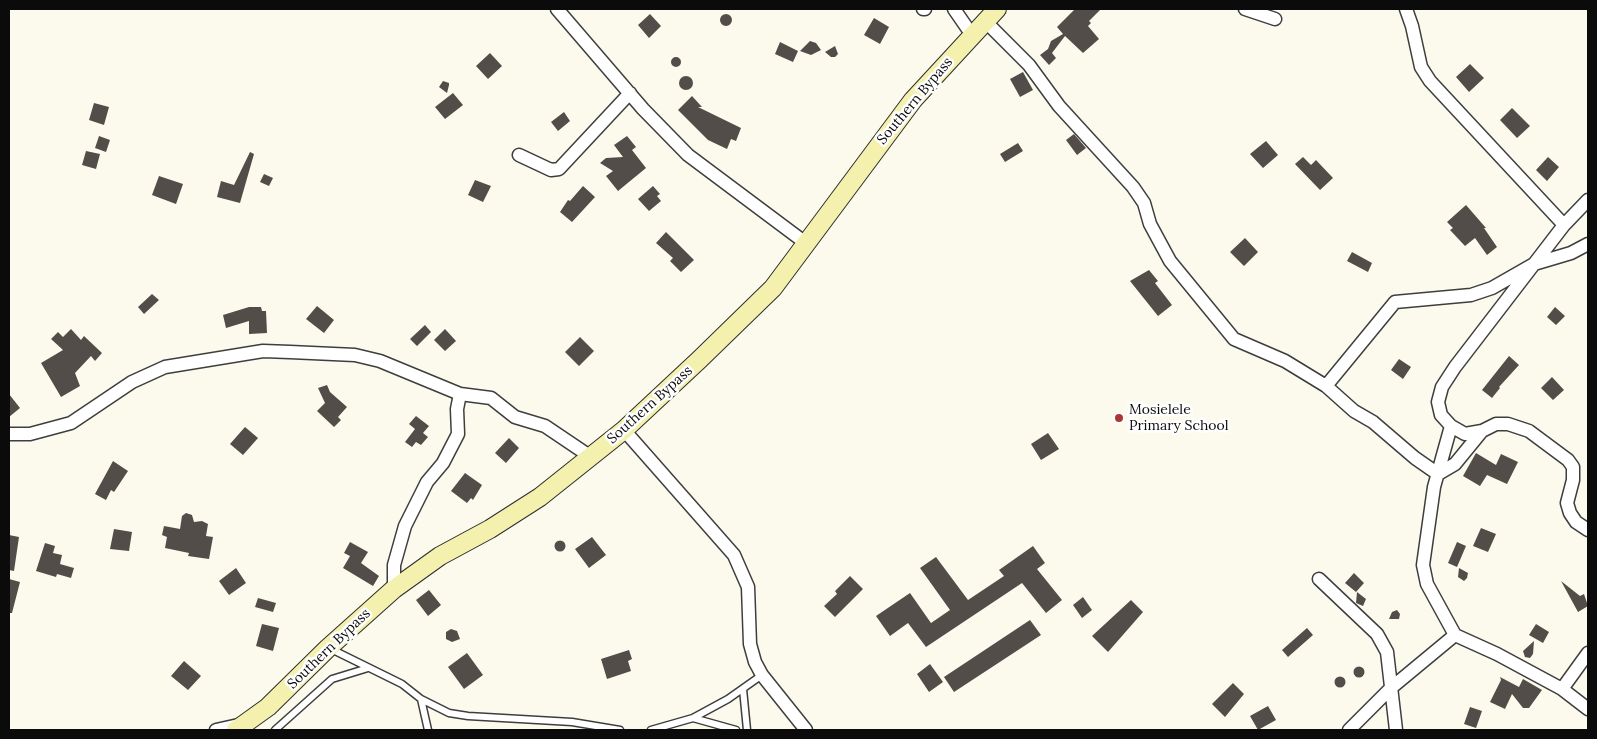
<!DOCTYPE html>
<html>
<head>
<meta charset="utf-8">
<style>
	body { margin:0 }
	#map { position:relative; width:1597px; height:739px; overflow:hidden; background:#fcfaec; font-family:Lora,serif }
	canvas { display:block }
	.frame { position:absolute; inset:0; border:10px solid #0b0b0b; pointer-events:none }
</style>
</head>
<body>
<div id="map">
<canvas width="1597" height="739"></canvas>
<div class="frame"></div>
</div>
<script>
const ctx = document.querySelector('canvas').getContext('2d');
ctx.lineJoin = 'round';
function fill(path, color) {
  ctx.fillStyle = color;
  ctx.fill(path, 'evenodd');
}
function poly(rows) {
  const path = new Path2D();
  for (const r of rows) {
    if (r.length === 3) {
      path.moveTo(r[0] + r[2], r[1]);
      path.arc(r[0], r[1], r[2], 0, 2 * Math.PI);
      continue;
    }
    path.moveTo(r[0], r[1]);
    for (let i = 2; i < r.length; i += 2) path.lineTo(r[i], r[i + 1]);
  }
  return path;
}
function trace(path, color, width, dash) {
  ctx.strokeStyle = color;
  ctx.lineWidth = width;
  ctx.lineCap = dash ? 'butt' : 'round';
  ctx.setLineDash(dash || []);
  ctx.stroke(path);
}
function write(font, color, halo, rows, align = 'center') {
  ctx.font = font + ' Lora,serif';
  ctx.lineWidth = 5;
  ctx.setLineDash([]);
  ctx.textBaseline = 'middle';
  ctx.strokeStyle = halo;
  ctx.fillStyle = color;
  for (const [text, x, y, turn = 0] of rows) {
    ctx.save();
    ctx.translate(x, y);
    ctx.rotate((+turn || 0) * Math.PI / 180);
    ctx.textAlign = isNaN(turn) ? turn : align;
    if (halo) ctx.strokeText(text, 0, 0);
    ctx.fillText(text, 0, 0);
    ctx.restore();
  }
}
const building = poly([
	[1075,9,1101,9,1089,21,1091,23,1088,26,1099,39,1083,53,1065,36,1052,53,1056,58,1049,65,1040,55,1048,49,1051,41,1063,34,1057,27],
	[650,14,661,26,649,38,638,25],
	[726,20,6],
	[874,18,889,27,880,44,864,35],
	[810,41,816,43,821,50,811,55,800,51],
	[780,42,798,51,793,62,775,54],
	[835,46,838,54,835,57,831,57,825,52],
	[490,53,502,66,488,79,476,66],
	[676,62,5],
	[1470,64,1484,78,1469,92,1456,77],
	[1023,72,1033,90,1020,97,1010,79],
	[686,83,7],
	[443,81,449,83,449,85,447,93,439,87],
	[453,93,463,105,445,119,435,107],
	[692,96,702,107,698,107,741,128,736,141,731,139,727,149,708,140,678,110],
	[94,103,109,107,104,125,89,120],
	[1512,108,1530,126,1517,138,1500,120],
	[564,112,570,121,558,131,551,122],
	[1074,134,1086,148,1077,155,1066,140],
	[99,136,110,140,106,152,95,148],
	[627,136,636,147,632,150,646,168,618,191,606,176,613,171,600,163,606,158,623,157,614,145],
	[1266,141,1278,155,1263,168,1250,154],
	[1018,143,1023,151,1005,162,1000,154],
	[86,151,100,154,96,169,82,165],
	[250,152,254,154,240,203,217,197,221,181,234,185],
	[1303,157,1311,165,1316,160,1333,178,1320,190,1295,164],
	[1548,157,1559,167,1547,181,1536,170],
	[264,174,273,178,269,186,260,182],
	[159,176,183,184,176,204,152,195],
	[475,180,491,186,483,202,468,195],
	[583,186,595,197,572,222,560,212,568,200,570,201],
	[653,186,660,194,657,196,661,201,649,211,638,199],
	[1466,205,1486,228,1484,228,1497,247,1487,255,1475,238,1465,246,1450,230,1453,228,1447,222],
	[666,232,694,260,681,272,670,261,673,258,656,243],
	[1245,238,1258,252,1244,266,1230,252],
	[1352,252,1372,263,1368,272,1347,261],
	[1149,270,1158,281,1155,283,1172,305,1158,316,1130,281],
	[152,294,159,300,144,314,138,307],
	[317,306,334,320,324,333,306,319],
	[249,307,261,307,262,311,266,311,267,333,249,334,249,321,226,328,223,315],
	[1555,307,1565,316,1556,325,1547,317],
	[425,325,431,332,417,346,410,339],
	[71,329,81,340,84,336,102,353,95,361,91,356,75,373,80,386,61,397,41,363,63,350,51,339,58,332,63,337],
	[445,329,456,341,445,351,434,340],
	[580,337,594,351,579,366,565,352],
	[1509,356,1519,365,1499,387,1500,388,1492,398,1482,390],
	[1399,359,1411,367,1403,379,1391,370],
	[1552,377,1564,390,1553,400,1541,388],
	[327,385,330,392,347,407,338,417,341,420,334,427,317,411,325,403,318,388],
	[9,394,20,408,9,417],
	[416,416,429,426,423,433,428,437,421,445,416,442,412,447,405,442,415,429,409,424],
	[245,427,258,438,243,455,230,444],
	[1048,433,1059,449,1041,460,1031,444],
	[509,438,519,448,506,463,495,453],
	[1476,453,1496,465,1501,454,1518,462,1507,484,1487,475,1480,486,1463,476],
	[113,461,128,471,114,492,111,490,106,500,95,494],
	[465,473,482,485,473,500,471,498,467,503,451,491],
	[186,513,192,515,194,522,202,521,208,524,206,536,213,537,209,559,188,556,189,553,165,548,167,537,162,535,164,526,180,529,182,516],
	[1481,528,1496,534,1488,552,1473,546],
	[114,529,132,532,129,551,110,549],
	[9,535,19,537,14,571,9,570],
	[592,537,606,555,589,568,575,549],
	[560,546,5.5],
	[350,542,368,552,361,563,379,576,373,586,343,568,350,556,344,553],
	[1457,542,1466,546,1457,567,1448,563],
	[45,543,55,546,53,553,62,555,60,564,74,568,71,578,57,574,56,577,36,571],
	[1033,546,1045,563,1037,569,1062,600,1046,613,1022,583,926,647,908,623,890,636,876,616,910,593,931,623,950,610,920,568,936,557,968,600,1004,576,999,570],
	[236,568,246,583,229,595,219,581],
	[1459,568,1468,573,1467,578,1464,581,1458,577],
	[1354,573,1364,583,1356,592,1345,583],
	[850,576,863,589,835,617,824,606,837,594,835,591],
	[9,579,20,582,12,613,9,613],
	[1561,581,1580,596,1584,594,1588,606,1578,612],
	[429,590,441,605,428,616,416,600],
	[1357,592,1366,599,1363,606,1356,603],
	[1083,597,1092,610,1082,618,1073,605],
	[258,598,276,603,273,612,255,607],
	[1131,600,1143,612,1108,652,1092,636],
	[1397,610,1400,614,1399,619,1389,619,1392,612],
	[1030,620,1041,635,954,692,944,677],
	[262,624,279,628,273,651,256,646],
	[1536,624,1549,632,1543,643,1529,635],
	[1307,628,1313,635,1288,657,1282,650],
	[451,629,457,631,460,639,452,642,446,639,446,632],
	[1534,641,1533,654,1530,658,1525,657,1523,651],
	[629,650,632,659,628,661,631,671,607,679,601,659],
	[467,653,483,675,464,689,448,667],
	[184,661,201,676,188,690,171,676],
	[930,664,943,682,929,692,917,674],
	[1359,672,5.5],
	[1340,682,5.5],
	[1500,677,1519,687,1523,679,1542,690,1529,708,1523,708,1512,694,1505,709,1490,702,1501,680],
	[1233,683,1244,694,1225,717,1212,704],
	[1268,706,1276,720,1258,730,1250,716],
	[1470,707,1482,711,1476,728,1464,724]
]);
const lane = poly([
	[329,648,402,684,421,699,428,730],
	[743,689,747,730],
	[421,699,449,713,468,716,572,722,620,730],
	[693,718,736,730],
	[275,730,332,679,368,668],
	[651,730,693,718,728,699,762,675]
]);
const street = poly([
	[557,9,643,109,688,155,807,244],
	[923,9,925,9],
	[954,9,972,35],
	[1245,9,1275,19],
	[1406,9,1412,26,1421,67,1430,81,1564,225],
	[985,21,1029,65,1059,106,1133,187,1144,203,1150,224,1170,261,1234,339,1285,361,1326,386,1354,411,1373,422,1415,458,1438,474,1455,464,1482,431],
	[519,155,551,170,559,169,630,93],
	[1588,200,1564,225,1455,367,1442,387,1438,402,1441,415,1451,426,1465,434,1482,431,1496,424,1508,424,1529,431,1568,460,1573,467,1573,480,1567,503,1570,513,1576,522,1588,530],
	[1326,386,1395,302,1471,295,1492,288,1534,264,1571,253,1588,244],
	[1451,426,1434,487,1423,565,1427,584,1455,635,1497,654,1562,689,1588,709],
	[624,430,734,555,748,587,750,644,755,662,762,675,806,730],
	[9,434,30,434,71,423,132,382,165,367,263,351,290,352,355,355,380,361,460,394,491,398,515,417,545,426,591,457],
	[1319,579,1377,634,1387,652,1396,730],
	[394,589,394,565,405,526,427,482,443,463,458,434,457,409,460,394],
	[1562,689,1588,653],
	[216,730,243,724],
	[1349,730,1391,688,1455,635]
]);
const secondary = poly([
	[236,730,268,707,328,648,394,589,440,556,490,529,540,497,624,430,699,360,773,288,913,100,997,9]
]);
const markers = [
	[1119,418,5,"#a93736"]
];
const streetNames = [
	["Southern Bypass",915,101,-50],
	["Southern Bypass",650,405,-42],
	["Southern Bypass",329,649,-44]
];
const poiNames = [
	["Mosielele",1129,410],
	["Primary School",1129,426]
];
fill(building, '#524d49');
trace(lane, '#3e3e3e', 9);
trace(street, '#3e3e3e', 15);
trace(secondary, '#2d2d2d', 20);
trace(lane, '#fff', 6);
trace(street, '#fff', 12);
trace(secondary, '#f4f1af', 18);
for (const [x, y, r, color] of markers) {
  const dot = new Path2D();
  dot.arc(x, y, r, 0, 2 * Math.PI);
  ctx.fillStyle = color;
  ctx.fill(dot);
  trace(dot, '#fff', 2);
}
write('14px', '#0b0b0b', '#fff', streetNames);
write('14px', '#0b0b0b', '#fff', poiNames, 'left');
</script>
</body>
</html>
